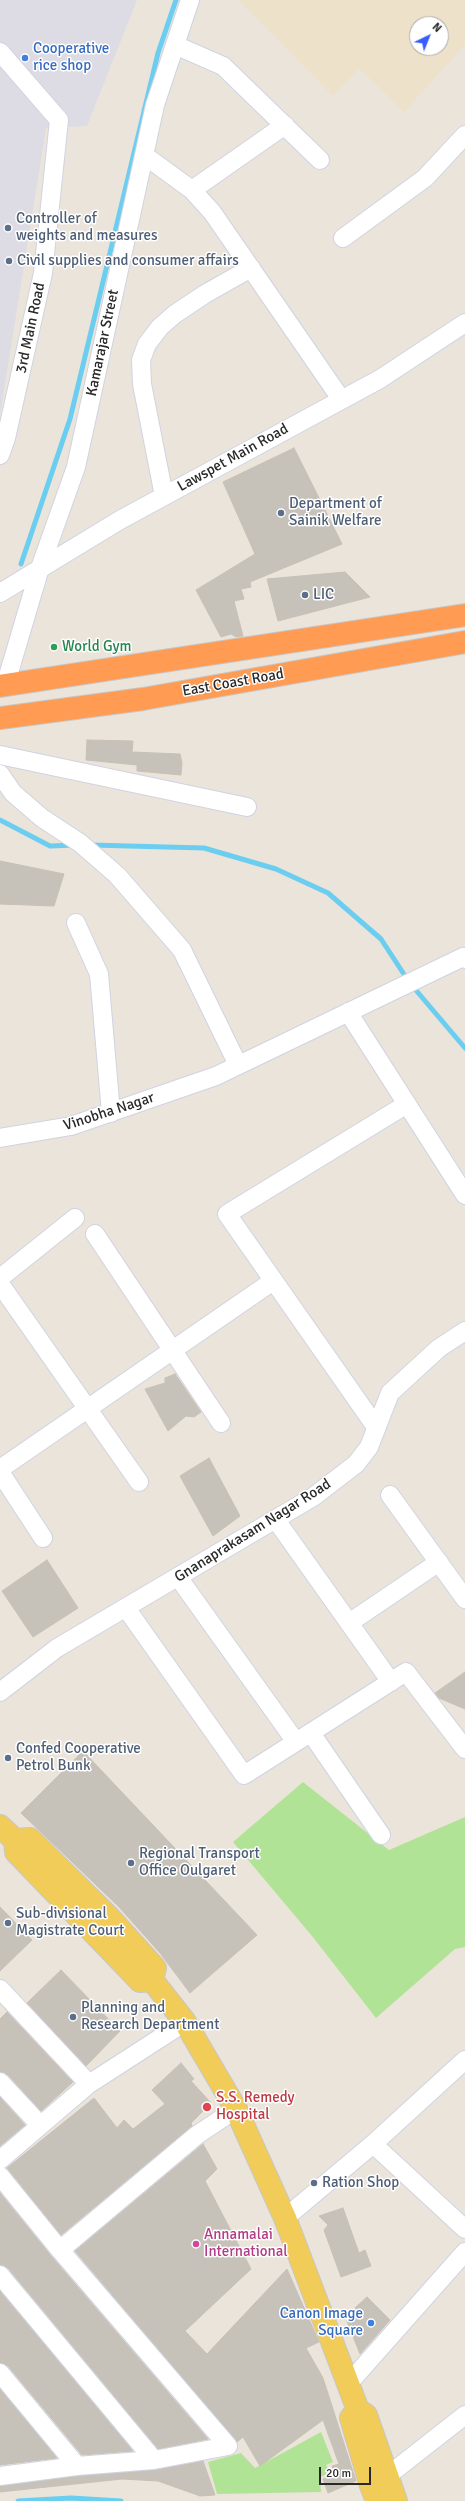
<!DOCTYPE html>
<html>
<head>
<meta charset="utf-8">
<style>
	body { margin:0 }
	#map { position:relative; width:465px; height:2501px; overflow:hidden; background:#ebe4da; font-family:Signika,sans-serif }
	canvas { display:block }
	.north { position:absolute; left:409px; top:16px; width:40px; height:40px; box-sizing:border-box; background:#fff; border:1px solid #a9a9a9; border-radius:50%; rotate:43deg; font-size:11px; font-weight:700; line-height:16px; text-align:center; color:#292929 }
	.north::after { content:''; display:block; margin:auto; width:14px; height:18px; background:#375efc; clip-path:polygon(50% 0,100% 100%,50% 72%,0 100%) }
	.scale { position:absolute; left:319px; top:2467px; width:52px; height:18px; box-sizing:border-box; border:2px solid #292929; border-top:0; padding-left:5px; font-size:12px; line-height:14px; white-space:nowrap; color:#292929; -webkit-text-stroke:3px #fff; paint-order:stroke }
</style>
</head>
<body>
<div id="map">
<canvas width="465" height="2501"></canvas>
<div class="north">N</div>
<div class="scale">20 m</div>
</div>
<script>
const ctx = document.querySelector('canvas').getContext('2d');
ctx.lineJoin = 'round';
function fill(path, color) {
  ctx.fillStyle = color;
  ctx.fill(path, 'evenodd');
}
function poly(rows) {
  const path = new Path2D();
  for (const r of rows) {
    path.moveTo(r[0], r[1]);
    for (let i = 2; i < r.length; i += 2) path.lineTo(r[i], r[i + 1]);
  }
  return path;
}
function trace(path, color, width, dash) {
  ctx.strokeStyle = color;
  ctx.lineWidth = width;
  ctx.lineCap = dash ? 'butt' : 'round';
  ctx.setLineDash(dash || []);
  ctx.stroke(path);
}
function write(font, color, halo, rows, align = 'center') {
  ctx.font = font + ' Signika,sans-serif';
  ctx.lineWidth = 3;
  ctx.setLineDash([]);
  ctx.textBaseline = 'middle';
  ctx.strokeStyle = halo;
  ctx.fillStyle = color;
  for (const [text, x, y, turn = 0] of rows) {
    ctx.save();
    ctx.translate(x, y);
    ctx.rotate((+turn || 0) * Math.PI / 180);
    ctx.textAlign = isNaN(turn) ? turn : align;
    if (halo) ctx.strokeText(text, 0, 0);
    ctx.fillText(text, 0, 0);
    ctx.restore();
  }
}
const industrial = poly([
	[0,0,137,0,87,126,46,128,0,415]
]);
const education = poly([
	[239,0,465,0,465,45,404,112,359,68,333,96],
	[417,24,441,24,441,48,417,48]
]);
const green = poly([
	[303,1782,389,1850,465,1817,465,1947,455,1949,376,2018,312,1936,233,1842],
	[321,2432,333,2462,326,2465,330,2473,320,2477,321,2492,217,2494,208,2462,241,2453,255,2468]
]);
const stream = poly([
	[21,564,70,419,158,53,176,0],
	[0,820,50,846,75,845],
	[91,845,204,848,276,869,328,893,381,939,409,982,465,1048],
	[18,2501,71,2498,121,2501]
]);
const building = poly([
	[294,448,342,544,250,582,251,587,241,589,244,599,234,601,243,636,236,637,231,634,221,637,196,590,255,554,223,482,294,448],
	[345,572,370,597,278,621,267,579,345,572],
	[87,740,133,741,132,752,180,754,182,763,181,775,137,771,137,765,86,760,87,740],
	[0,861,64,874,54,906,0,904,0,861],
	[175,1374,201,1412,194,1417,186,1416,168,1431,145,1389,165,1383,165,1378,175,1374],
	[209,1458,240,1516,213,1536,180,1476,209,1458],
	[47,1560,78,1608,33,1637,2,1591,47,1560],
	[465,1672,465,1709,439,1698,435,1693,465,1672],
	[83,1751,257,1935,190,1993,160,1953,119,1907,21,1813,83,1751],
	[0,1907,32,1940,0,1971,0,1907],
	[61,1970,120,2031,86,2066,27,2003,61,1970],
	[7,2012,73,2082,41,2111,8,2075,0,2072,0,2019,7,2012],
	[181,2063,194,2079,191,2081,211,2103,191,2123,192,2126,61,2235,7,2168,94,2098,117,2128,124,2120,133,2129,165,2104,152,2090,181,2063],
	[0,2097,25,2125,0,2146,0,2097],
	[203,2144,217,2169,205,2181,251,2269,185,2331,207,2354,287,2269,319,2342,306,2348,323,2378,356,2481,328,2493,323,2479,335,2474,332,2466,339,2464,323,2420,260,2466,243,2437,237,2442,75,2251,203,2144],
	[0,2193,52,2257,208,2439,158,2449,8,2268,0,2265,0,2193],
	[343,2208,359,2253,365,2250,371,2266,341,2277,324,2230,328,2225,319,2216,343,2208],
	[0,2291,133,2451,82,2455,8,2366,0,2363,0,2291],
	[367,2297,390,2320,360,2354,347,2321,356,2307,367,2297],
	[0,2389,57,2458,0,2465,0,2389],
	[203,2461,215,2495,200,2496,158,2481,122,2479,0,2492,0,2486,78,2476,155,2470,203,2461]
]);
const minor = poly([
	[175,45,223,66,320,160],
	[0,52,59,120,43,273,6,438,0,455],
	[144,155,192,190,212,212,341,399],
	[192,190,285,125],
	[343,238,425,178,465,135],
	[164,496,142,384,141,360,147,344,160,327,175,314,205,294,251,268],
	[0,593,120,520,380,379,465,323],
	[5,686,40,568,76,467,155,105,190,0],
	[0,755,247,807],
	[0,774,13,793,42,818,80,843,117,875,182,950,238,1065],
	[76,923,99,974,111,1113],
	[348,1012,465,1195],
	[0,1138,71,1126,216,1076,463,957,465,959],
	[95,1234,221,1423],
	[0,1278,75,1218],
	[0,1284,139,1482],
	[376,1427,227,1214,407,1104],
	[0,1469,273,1281],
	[0,1472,43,1538],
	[390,1495,465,1599],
	[276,1520,391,1682],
	[178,1577,296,1742],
	[126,1608,244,1775,406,1672,465,1749],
	[349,1623,439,1562],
	[0,1692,57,1648,313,1497,356,1464,369,1447,390,1393,439,1348,465,1331],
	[311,1733,381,1835],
	[0,1989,89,2084],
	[0,2082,40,2125],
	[373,2144,465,2229],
	[0,2160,89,2084,185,2022],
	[0,2176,60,2250,228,2446,154,2460,77,2466,0,2476],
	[285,2218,373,2144,465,2060],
	[60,2250,197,2135,236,2109],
	[0,2275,154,2460],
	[0,2373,77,2466],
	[349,2383,465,2252],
	[376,2481,386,2477,465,2415]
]);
const major = poly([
	[0,1826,15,1840,16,1852,140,1981,152,1980],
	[15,1840,30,1839,109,1917,155,1968,152,1980,185,2022,236,2109,285,2218,358,2410,366,2415,396,2501],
	[358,2410,351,2418,370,2483,377,2501]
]);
const highway = poly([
	[0,686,465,615],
	[0,718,143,699,465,642]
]);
const markers = [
	[25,58,4,"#3f7fe0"],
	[8,228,4,"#5c6f8a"],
	[9,261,4,"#5c6f8a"],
	[281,513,4,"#5c6f8a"],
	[305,595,4,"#5c6f8a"],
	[54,647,4,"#2e9e5b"],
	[8,1758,4,"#5c6f8a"],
	[131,1863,4,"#5c6f8a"],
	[8,1923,4,"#5c6f8a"],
	[73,2017,4,"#5c6f8a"],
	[207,2107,5,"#e0444e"],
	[314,2183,4,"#5c6f8a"],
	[196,2244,4,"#d1479c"],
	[371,2323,4,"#3f7fe0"]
];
const shopNames = [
	["Cooperative",33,49],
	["rice shop",33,66],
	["Canon Image",363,2314,"right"],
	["Square",363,2331,"right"]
];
const serviceNames = [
	["Controller of",16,219],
	["weights and measures",16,236],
	["Civil supplies and consumer affairs",17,261],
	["Department of",289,504],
	["Sainik Welfare",289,521],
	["LIC",313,595],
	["Confed Cooperative",16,1749],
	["Petrol Bunk",16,1766],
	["Regional Transport",139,1854],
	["Office Oulgaret",139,1871],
	["Sub-divisional",16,1914],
	["Magistrate Court",16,1931],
	["Planning and",81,2008],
	["Research Department",81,2025],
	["Ration Shop",322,2183]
];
const streetNames = [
	["3rd Main Road",31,328,-78],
	["Kamarajar Street",103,343,-78],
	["Lawspet Main Road",233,458,-29],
	["East Coast Road",233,683,-10],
	["Vinobha Nagar",109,1112,-18],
	["Gnanaprakasam Nagar Road",253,1531,-32]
];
const leisureNames = [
	["World Gym",62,647]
];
const healthNames = [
	["S.S. Remedy",216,2098],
	["Hospital",216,2115]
];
const hotelNames = [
	["Annamalai",204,2235],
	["International",204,2252]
];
fill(industrial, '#dddbe4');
fill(education, '#eee1c9');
fill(green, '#b1e396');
trace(stream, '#6bcef0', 5);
fill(building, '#c7c2b9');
trace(building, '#c7c0b4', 1);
trace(minor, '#d0d3e2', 20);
trace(major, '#c7c7c7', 24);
trace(highway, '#c7c7c7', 24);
trace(minor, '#fff', 18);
trace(major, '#f2cc59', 22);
trace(highway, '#ff9b52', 22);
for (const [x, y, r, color] of markers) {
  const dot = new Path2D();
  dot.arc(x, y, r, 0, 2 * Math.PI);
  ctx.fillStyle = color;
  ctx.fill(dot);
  trace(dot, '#fff', 1.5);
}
write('15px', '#366cbe', '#fff', shopNames, 'left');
write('15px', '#4e5e75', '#fff', serviceNames, 'left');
write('15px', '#292929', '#fff', streetNames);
write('15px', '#27864d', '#fff', leisureNames, 'left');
write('15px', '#be3a42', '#fff', healthNames, 'left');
write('15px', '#b23c85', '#fff', hotelNames, 'left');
</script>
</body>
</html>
